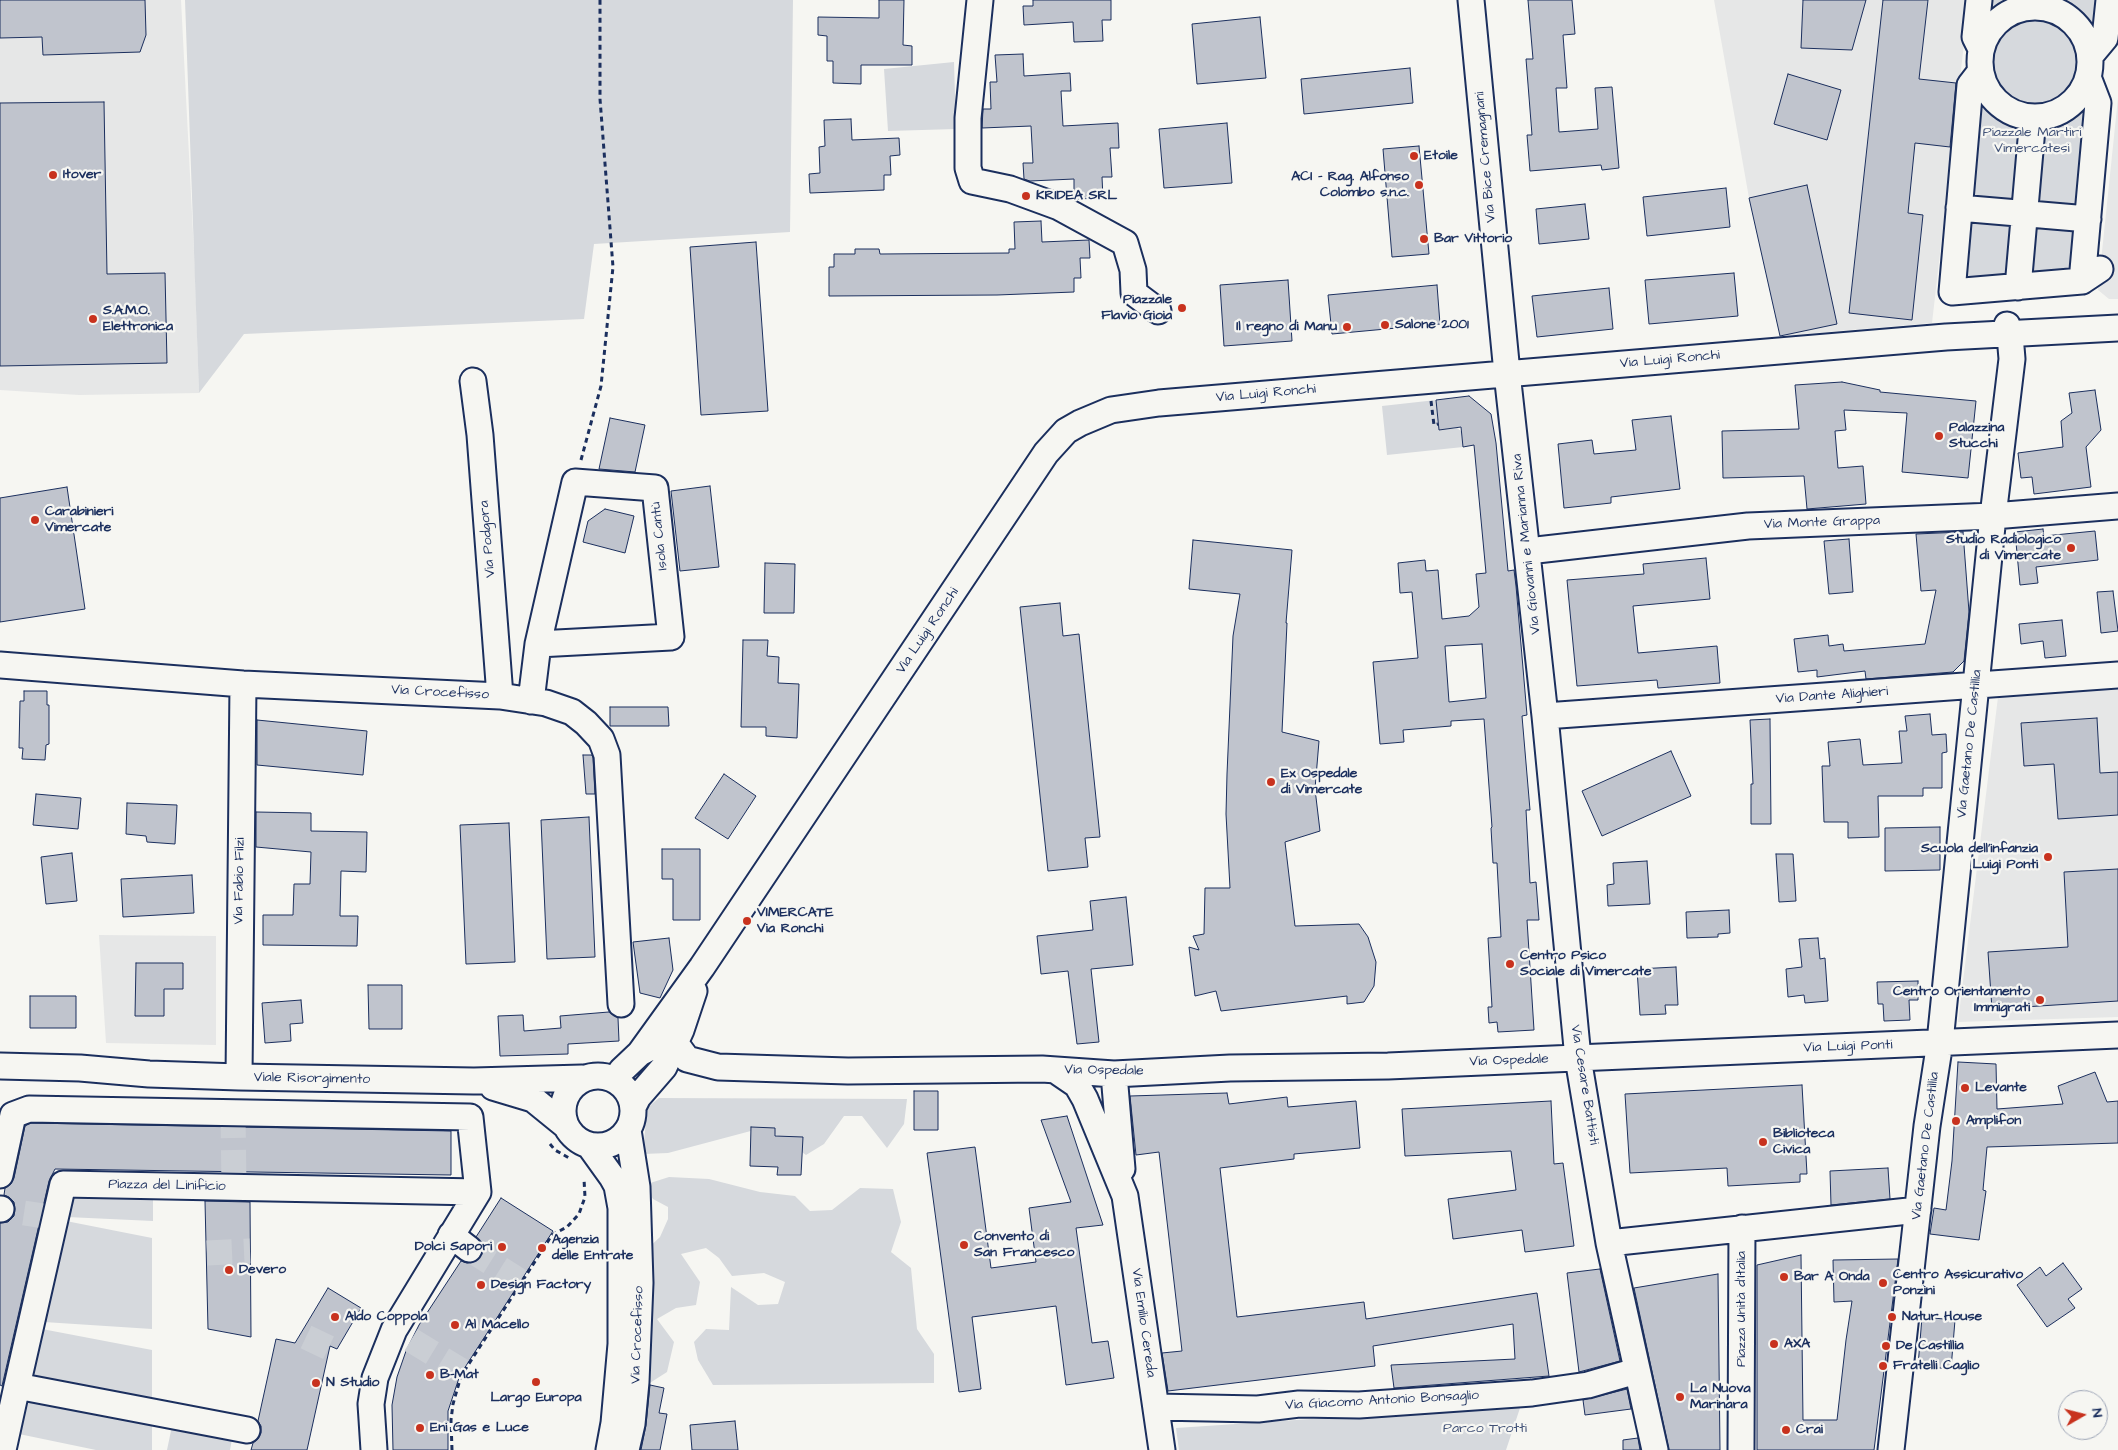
<!DOCTYPE html>
<html>
<head>
<meta charset="utf-8">
<style>
	body { margin:0 }
	#map { position:relative; width:2118px; height:1450px; overflow:hidden; background:#f6f6f2; font-family:"Architects Daughter",sans-serif }
	canvas { display:block }
	.north { position:absolute; left:2058px; top:1390px; width:50px; height:50px; box-sizing:border-box; background:#f6f6f2; border:1px solid #9ea6b7; border-radius:50%; rotate:82deg; font-size:14px; font-weight:700; line-height:20px; text-align:center; color:#1b2f5e }
	.north::after { content:''; display:block; margin:auto; width:18px; height:22px; background:#c8321e; clip-path:polygon(50% 0,100% 100%,50% 72%,0 100%) }
</style>
</head>
<body>
<div id="map">
<canvas width="2118" height="1450"></canvas>
<div class="north">N</div>
</div>
<script>
const ctx = document.querySelector('canvas').getContext('2d');
ctx.lineJoin = 'round';
function fill(path, color) {
  ctx.fillStyle = color;
  ctx.fill(path, 'evenodd');
}
function poly(rows) {
  const path = new Path2D();
  for (const r of rows) {
    if (r.length === 3) {
      path.moveTo(r[0] + r[2], r[1]);
      path.arc(r[0], r[1], r[2], 0, 2 * Math.PI);
      continue;
    }
    path.moveTo(r[0], r[1]);
    for (let i = 2; i < r.length; i += 2) path.lineTo(r[i], r[i + 1]);
  }
  return path;
}
function trace(path, color, width, dash) {
  ctx.strokeStyle = color;
  ctx.lineWidth = width;
  ctx.lineCap = dash ? 'butt' : 'round';
  ctx.setLineDash(dash || []);
  ctx.stroke(path);
}
function write(font, color, halo, rows, align = 'center') {
  ctx.font = font + ' "Architects Daughter",sans-serif';
  ctx.lineWidth = 4.5;
  ctx.setLineDash([]);
  ctx.textBaseline = 'middle';
  ctx.strokeStyle = halo;
  ctx.fillStyle = color;
  for (const [text, x, y, turn = 0] of rows) {
    ctx.save();
    ctx.translate(x, y);
    ctx.rotate((+turn || 0) * Math.PI / 180);
    ctx.textAlign = isNaN(turn) ? turn : align;
    if (halo) ctx.strokeText(text, 0, 0);
    ctx.fillText(text, 0, 0);
    ctx.restore();
  }
}
const built = poly([
	[0,0,181,0,195,272,199,393,79,395,0,390],
	[1714,0,1969,0,1932,323,1780,336,1749,198],
	[2118,98,2118,299,2109,299,2098,290],
	[2118,686,2118,1017,1958,1022,1998,697],
	[99,935,216,936,216,1045,106,1043]
]);
const green = poly([
	[185,0,793,0,790,232,594,244,584,319,244,334,199,393],
	[1981,0,2110,0,2082,281,1952,292],
	[954,62,956,129,888,131,884,69],
	[1436,400,1439,430,1457,428,1461,431,1463,447,1387,455,1382,406],
	[659,1098,907,1099,904,1124,887,1148,862,1116,844,1116,824,1144,806,1155,783,1138,762,1128,668,1153,643,1154,647,1108],
	[669,1177,709,1179,760,1192,795,1196,810,1211,832,1210,860,1188,893,1189,901,1222,891,1252,911,1268,917,1329,934,1354,934,1383,713,1385,698,1360,694,1342,706,1329,729,1330,731,1287,758,1305,778,1304,785,1282,764,1273,732,1276,719,1258,706,1248,681,1254,700,1282,696,1305,676,1308,657,1319,674,1342,667,1372,642,1388,644,1252,660,1237,668,1219,668,1207,653,1199,644,1185],
	[72,1194,153,1194,153,1221,67,1217],
	[66,1221,152,1238,152,1329,44,1322],
	[42,1329,152,1350,152,1406,31,1381],
	[27,1395,152,1420,152,1450,96,1450,19,1434],
	[1521,1405,1506,1450,1179,1450,1176,1428],
	[172,1426,232,1439,230,1450,167,1450]
]);
const building = poly([
	[0,0,145,0,146,35,140,52,43,55,42,37,0,38,0,0],
	[879,0,904,0,903,45,912,46,912,65,861,65,861,84,833,83,833,61,827,61,827,36,818,35,818,17,879,18,879,0],
	[1033,0,1111,0,1111,20,1102,20,1103,41,1074,42,1073,22,1024,25,1023,6,1033,6,1033,0],
	[1528,0,1572,0,1575,34,1563,35,1567,88,1556,88,1559,132,1598,129,1595,88,1612,87,1619,168,1602,170,1601,165,1530,171,1527,135,1532,135,1526,59,1533,59,1528,0],
	[1803,0,1866,0,1852,50,1801,48,1803,0],
	[1883,0,1928,0,1919,79,1956,83,1950,147,1915,143,1908,213,1923,215,1912,320,1849,313,1883,0],
	[1260,17,1266,78,1197,84,1192,24,1260,17],
	[1023,54,1024,76,1070,73,1071,91,1061,91,1063,126,1118,123,1119,148,1110,148,1112,177,1102,177,1103,198,1074,199,1074,179,1030,181,1024,179,1023,163,1033,163,1031,126,982,128,983,109,991,109,990,82,997,82,995,55,1023,54],
	[1410,68,1413,103,1304,114,1301,79,1410,68],
	[1788,74,1841,90,1827,140,1774,124,1788,74],
	[104,102,107,274,165,273,167,363,0,366,0,103,104,102],
	[851,119,852,140,899,138,900,155,890,156,891,175,884,175,884,190,810,193,809,174,820,173,819,147,825,146,824,120,851,119],
	[1227,123,1232,183,1164,188,1159,129,1227,123],
	[1419,146,1429,254,1392,257,1383,149,1419,146],
	[1807,185,1837,324,1780,336,1749,198,1807,185],
	[1726,188,1730,227,1647,236,1643,197,1726,188],
	[1585,204,1589,239,1539,244,1536,209,1585,204],
	[1041,221,1042,242,1089,240,1090,258,1080,258,1081,278,1074,278,1074,292,997,295,829,296,829,267,834,267,834,254,855,254,855,249,879,249,880,254,1009,253,1009,249,1015,249,1014,222,1041,221],
	[756,242,768,411,701,415,690,247,756,242],
	[1734,273,1738,316,1649,324,1645,280,1734,273],
	[1288,280,1292,341,1224,346,1220,285,1288,280],
	[1437,285,1440,324,1332,334,1328,295,1437,285],
	[1609,288,1613,329,1537,337,1532,296,1609,288],
	[1842,382,1880,390,1880,392,1976,401,1968,478,1902,472,1907,413,1844,410,1846,430,1835,431,1838,468,1863,466,1866,504,1807,509,1804,476,1723,478,1722,431,1799,429,1795,385,1842,382],
	[2095,390,2101,430,2086,447,2091,487,2034,494,2032,477,2021,478,2018,453,2063,447,2061,421,2072,413,2069,393,2095,390],
	[1469,396,1491,414,1496,443,1508,571,1514,570,1516,586,1527,715,1522,716,1530,810,1526,810,1530,883,1536,882,1539,920,1527,920,1534,1030,1498,1032,1497,1022,1489,1023,1488,1007,1492,1007,1488,938,1501,937,1497,863,1493,863,1491,828,1492,827,1484,719,1451,721,1451,726,1403,730,1404,742,1380,744,1373,662,1418,658,1412,592,1400,593,1398,563,1425,560,1426,571,1438,570,1442,619,1469,616,1479,607,1476,574,1486,573,1474,445,1463,447,1461,427,1439,430,1436,400,1469,396],
	[1482,644,1486,698,1449,702,1445,646,1482,644],
	[1671,416,1680,489,1611,497,1611,503,1564,508,1558,444,1592,440,1594,454,1636,450,1632,420,1671,416],
	[610,418,645,425,635,472,599,469,610,418],
	[710,486,719,567,680,571,671,491,710,486],
	[67,487,85,609,0,622,0,498,67,487],
	[605,509,634,516,625,553,583,542,588,521,605,509],
	[2043,529,2044,536,2095,531,2098,560,2036,567,2038,583,2020,585,2015,532,2043,529],
	[1963,532,1969,612,1964,661,1953,672,1866,679,1865,671,1817,677,1817,670,1798,672,1794,639,1828,635,1829,646,1843,644,1844,651,1925,644,1936,590,1921,591,1916,534,1963,532],
	[1849,539,1853,592,1829,594,1824,541,1849,539],
	[1193,540,1292,550,1286,623,1287,623,1282,732,1319,741,1315,789,1320,831,1285,842,1295,926,1359,924,1368,937,1376,962,1374,986,1364,1002,1347,1004,1347,996,1221,1011,1216,991,1195,996,1189,947,1199,950,1193,936,1204,934,1205,888,1230,888,1226,814,1227,774,1233,636,1240,594,1189,589,1193,540],
	[1706,558,1710,599,1633,606,1638,653,1717,646,1720,683,1658,688,1657,680,1577,686,1567,580,1644,574,1643,564,1706,558],
	[765,563,795,564,794,613,764,613,765,563],
	[2113,591,2118,631,2101,633,2097,592,2113,591],
	[1060,603,1063,636,1079,634,1100,837,1085,838,1088,867,1048,871,1020,607,1060,603],
	[2062,620,2066,656,2045,658,2043,641,2021,644,2019,624,2062,620],
	[743,640,768,640,767,656,779,657,778,683,799,684,797,738,766,736,766,727,741,727,743,640],
	[24,691,47,691,47,705,49,705,49,744,46,745,45,760,22,759,23,748,19,748,20,701,24,701,24,691],
	[610,707,668,707,669,726,610,726,610,707],
	[1930,714,1932,735,1946,734,1947,752,1942,753,1942,788,1923,788,1923,796,1878,796,1879,837,1848,838,1848,822,1824,822,1822,766,1830,766,1828,742,1860,739,1863,765,1902,763,1899,731,1907,731,1905,716,1930,714],
	[2097,718,2100,773,2118,772,2118,815,2058,819,2054,764,2024,766,2021,723,2097,718],
	[1770,719,1771,824,1751,824,1751,784,1753,784,1750,720,1770,719],
	[257,720,367,731,363,775,257,765,257,720],
	[1671,751,1691,796,1602,836,1582,791,1671,751],
	[583,755,592,755,593,758,595,794,586,794,583,755],
	[724,774,756,796,728,839,695,818,724,774],
	[36,794,81,798,78,829,33,825,36,794],
	[127,803,177,805,175,844,147,842,146,836,126,834,127,803],
	[256,812,311,813,311,831,367,832,366,872,341,871,340,916,358,916,357,946,263,945,263,915,293,915,294,884,310,884,311,852,256,847,256,812],
	[589,817,595,957,547,959,541,820,589,817],
	[509,823,515,962,466,964,460,825,509,823],
	[1940,827,1940,870,1885,871,1885,828,1940,827],
	[662,849,700,849,700,920,673,920,673,879,662,879,662,849],
	[72,853,77,901,46,904,41,857,72,853],
	[1776,854,1793,854,1796,901,1779,902,1776,854],
	[1647,861,1650,904,1608,906,1607,885,1614,884,1613,863,1647,861],
	[2118,869,2118,1001,1992,1009,1988,952,2068,947,2064,872,2118,869],
	[192,875,194,913,123,917,121,879,192,875],
	[1126,897,1133,965,1091,969,1099,1042,1077,1044,1068,971,1041,974,1037,936,1093,930,1090,901,1126,897],
	[1729,910,1730,933,1718,934,1718,937,1687,938,1686,912,1729,910],
	[669,938,673,970,660,998,640,993,633,942,669,938],
	[1818,938,1820,959,1825,958,1828,1001,1805,1003,1804,995,1788,997,1786,969,1802,967,1799,939,1818,938],
	[136,963,183,963,183,989,164,989,164,1016,135,1016,136,963],
	[1676,967,1678,1005,1665,1005,1666,1014,1640,1015,1637,969,1676,967],
	[1918,981,1918,1000,1909,1000,1910,1020,1884,1021,1883,1004,1878,1004,1877,982,1918,981],
	[368,985,402,985,402,1029,369,1029,368,985],
	[30,996,76,996,76,1028,30,1028,30,996],
	[301,1000,303,1023,290,1024,291,1041,265,1043,262,1003,301,1000],
	[609,1012,618,1018,619,1041,568,1044,568,1054,500,1056,498,1016,523,1015,524,1031,561,1028,560,1016,609,1012],
	[1958,1062,1996,1064,1997,1109,2063,1104,2058,1086,2095,1072,2107,1102,2118,1101,2118,1143,1987,1147,1983,1190,1986,1191,1979,1240,1930,1234,1934,1208,1946,1210,1952,1161,1958,1062],
	[1802,1085,1807,1174,1800,1174,1800,1182,1728,1186,1727,1168,1630,1173,1625,1094,1802,1085],
	[914,1091,938,1091,938,1130,914,1130,914,1091],
	[1227,1093,1229,1104,1287,1097,1288,1107,1356,1101,1360,1148,1294,1154,1294,1159,1220,1168,1237,1317,1364,1302,1366,1319,1537,1293,1549,1376,1394,1388,1391,1365,1515,1359,1513,1324,1373,1346,1375,1366,1168,1391,1162,1353,1182,1351,1159,1152,1136,1155,1130,1096,1227,1093],
	[1551,1101,1554,1164,1563,1163,1574,1246,1525,1252,1522,1230,1453,1239,1448,1199,1516,1190,1511,1151,1405,1156,1402,1109,1551,1101],
	[1067,1116,1103,1225,1076,1228,1092,1343,1108,1341,1114,1378,1066,1385,1056,1306,972,1317,981,1389,959,1392,927,1153,975,1147,991,1268,1036,1262,1029,1208,1071,1202,1041,1120,1067,1116],
	[31,1123,451,1131,451,1175,55,1169,49,1181,2,1386,0,1385,0,1223,8,1222,14,1216,15,1209,14,1202,9,1197,4,1195,5,1188,11,1184,14,1178,25,1126,31,1123],
	[751,1127,775,1128,775,1136,803,1137,801,1175,777,1175,778,1167,750,1166,751,1127],
	[1888,1168,1890,1199,1831,1205,1830,1171,1888,1168],
	[501,1198,553,1231,460,1375,448,1411,448,1450,393,1450,392,1405,397,1377,406,1351,419,1325,461,1261,467,1263,474,1262,481,1257,483,1251,482,1244,476,1237,501,1198],
	[205,1201,250,1202,251,1337,208,1329,205,1201],
	[1801,1255,1803,1420,1837,1420,1846,1340,1852,1301,1834,1302,1833,1260,1898,1259,1874,1450,1757,1450,1757,1265,1801,1255],
	[2063,1263,2082,1289,2068,1299,2075,1308,2047,1327,2017,1285,2040,1267,2046,1276,2063,1263],
	[1600,1269,1620,1361,1579,1372,1567,1273,1600,1269],
	[1718,1274,1720,1450,1669,1450,1634,1288,1718,1274],
	[328,1288,361,1308,337,1349,330,1346,307,1450,251,1450,253,1443,258,1439,261,1433,261,1426,258,1421,276,1339,295,1343,328,1288],
	[1922,1317,1955,1320,1951,1369,1918,1366,1922,1317],
	[650,1385,664,1388,659,1413,667,1414,660,1450,641,1450,646,1425,650,1385],
	[1627,1389,1631,1409,1585,1415,1583,1400,1627,1389],
	[735,1421,738,1450,692,1450,690,1425,735,1421],
	[1638,1438,1640,1450,1623,1450,1623,1440,1638,1438]
]);
const minorTunnel = poly([
	[233,1113,234,1187],
	[24,1213,44,1216],
	[469,1249,520,1281],
	[207,1253,250,1251],
	[306,1337,329,1348],
	[411,1340,462,1371]
]);
const path = poly([
	[1431,401,1434,425,1438,424],
	[581,460,601,386,613,267,600,99,600,0],
	[550,1144,555,1150,569,1158],
	[462,1371,478,1379],
	[452,1450,451,1420,453,1404,461,1376,552,1235,567,1227,579,1214,585,1197,584,1179]
]);
const minor = poly([
	[980,0,968,118,968,168,972,181,1010,189,1059,207,1125,243,1133,270,1134,293,1158,311],
	[1471,0,1507,373,1545,716,1578,1058,1609,1243,1655,1450],
	[1979,0,1975,37,1981,49],
	[2035,62,55],
	[2090,56,2105,38,2109,0],
	[1980,72,1970,85,1952,292,2082,281,2100,269],
	[1959,208,2088,219],
	[2082,281,2098,103,2088,77],
	[2018,287,2033,117],
	[473,381,480,435,500,696],
	[1528,551,1748,526,1993,516,2118,506],
	[0,665,243,684,500,696,546,703,572,712,586,723,601,739,607,755,621,1004],
	[531,701,538,644,575,482,655,488,671,637,538,644],
	[1545,716,2118,675],
	[640,1053,653,1046,676,1044,687,1059,718,1067,848,1071,1042,1069,1114,1074,1230,1068,1388,1066,2118,1035],
	[0,1066,80,1068,149,1074,239,1077,474,1081,582,1078],
	[1055,1070,1077,1085,1085,1099,1125,1196,1162,1450],
	[1114,1074,1122,1169],
	[598,1111,35],
	[239,1077,243,684],
	[615,1080,622,1070,640,1053,702,967,1046,453,1066,431,1080,423,1111,410,1159,403,1946,337,2118,328],
	[493,1087,533,1099,565,1125],
	[633,1107,638,1097,664,1067,681,1030,694,991],
	[589,1145,612,1177,617,1186,621,1208,621,1344,614,1423,609,1450],
	[0,1175,13,1115,29,1109,470,1117,478,1192,394,1330,375,1378,371,1404,374,1450],
	[0,1209,1,1209],
	[451,1235,469,1249],
	[1609,1243,1918,1210],
	[17,1386,63,1184,478,1192],
	[1156,1407,1258,1409,1299,1404,1359,1405,1532,1393,1588,1385,1636,1371],
	[3,1450,17,1386,247,1430],
	[626,1450,632,1424,636,1382,640,1283,637,1187,628,1130],
	[1741,1450,1742,1228],
	[1891,1450,1927,1126,1940,1042,1993,516,2012,359,2010,335,2007,325]
]);
const markers = [
	[1414,156,5,"#c8321e"],
	[53,175,5,"#c8321e"],
	[1419,185,5,"#c8321e"],
	[1026,196,5,"#c8321e"],
	[1424,239,5,"#c8321e"],
	[1182,308,5,"#c8321e"],
	[93,319,5,"#c8321e"],
	[1385,325,5,"#c8321e"],
	[1347,327,5,"#c8321e"],
	[1939,436,5,"#c8321e"],
	[35,520,5,"#c8321e"],
	[2071,548,5,"#c8321e"],
	[1271,782,5,"#c8321e"],
	[2048,857,5,"#c8321e"],
	[747,921,5,"#c8321e"],
	[1510,964,5,"#c8321e"],
	[2040,1000,5,"#c8321e"],
	[1965,1088,5,"#c8321e"],
	[1956,1121,5,"#c8321e"],
	[1763,1142,5,"#c8321e"],
	[964,1245,5,"#c8321e"],
	[502,1247,5,"#c8321e"],
	[542,1248,5,"#c8321e"],
	[229,1270,5,"#c8321e"],
	[1784,1277,5,"#c8321e"],
	[1883,1283,5,"#c8321e"],
	[481,1285,5,"#c8321e"],
	[335,1317,5,"#c8321e"],
	[1892,1317,5,"#c8321e"],
	[455,1325,5,"#c8321e"],
	[1774,1344,5,"#c8321e"],
	[1886,1346,5,"#c8321e"],
	[1883,1366,5,"#c8321e"],
	[430,1375,5,"#c8321e"],
	[536,1382,5,"#c8321e"],
	[316,1383,5,"#c8321e"],
	[1680,1397,5,"#c8321e"],
	[420,1428,5,"#c8321e"],
	[1786,1430,5,"#c8321e"]
];
const parkNames = [
	["Piazzale Martiri",2032,133],
	["Vimercatesi",2032,149],
	["Parco Trotti",1485,1429]
];
const poiNames = [
	["Etoile",1424,156],
	["Itover",63,175],
	["ACI - Rag. Alfonso",1409,177,"right"],
	["Colombo s.n.c.",1409,193,"right"],
	["KRIDEA SRL",1036,196],
	["Bar Vittorio",1434,239],
	["Piazzale",1172,300,"right"],
	["Flavio Gioia",1172,316,"right"],
	["S.A.M.O.",103,311],
	["Elettronica",103,327],
	["Salone 2001",1395,325],
	["Il regno di Manu",1337,327,"right"],
	["Palazzina",1949,428],
	["Stucchi",1949,444],
	["Carabinieri",45,512],
	["Vimercate",45,528],
	["Studio Radiologico",2061,540,"right"],
	["di Vimercate",2061,556,"right"],
	["Ex Ospedale",1281,774],
	["di Vimercate",1281,790],
	["Scuola dell'infanzia",2038,849,"right"],
	["Luigi Ponti",2038,865,"right"],
	["VIMERCATE",757,913],
	["Via Ronchi",757,929],
	["Centro Psico",1520,956],
	["Sociale di Vimercate",1520,972],
	["Centro Orientamento",2030,992,"right"],
	["Immigrati",2030,1008,"right"],
	["Levante",1975,1088],
	["Amplifon",1966,1121],
	["Biblioteca",1773,1134],
	["Civica",1773,1150],
	["Convento di",974,1237],
	["San Francesco",974,1253],
	["Agenzia",552,1240],
	["delle Entrate",552,1256],
	["Dolci Sapori",492,1247,"right"],
	["Devero",239,1270],
	["Centro Assicurativo",1893,1275],
	["Ponzini",1893,1291],
	["Bar A Onda",1794,1277],
	["Design Factory",491,1285],
	["Aldo Coppola",345,1317],
	["Natur House",1902,1317],
	["Al Macello",465,1325],
	["AXA",1784,1344],
	["De Castillia",1896,1346],
	["Fratelli Caglio",1893,1366],
	["B-Mat",440,1375],
	["N Studio",326,1383],
	["La Nuova",1690,1389],
	["Marinara",1690,1405],
	["Largo Europa",536,1398,"center"],
	["Eni Gas e Luce",430,1428],
	["Crai",1796,1430]
];
const streetNames = [
	["Via Bice Cremagnani",1486,157,-95],
	["Via Luigi Ronchi",1670,360,-5],
	["Via Luigi Ronchi",1266,394,-5],
	["Via Monte Grappa",1822,523,-2],
	["Isola Cantù",660,536,-96],
	["Via Podgora",488,539,-95],
	["Via Giovanni e Marianna Riva",1527,544,-96],
	["Via Luigi Ronchi",928,631,-56],
	["Via Crocefisso",440,693,3],
	["Via Dante Alighieri",1832,696,-4],
	["Via Gaetano De Castillia",1970,744,-84],
	["Via Fabio Filzi",240,881,-89],
	["Via Luigi Ponti",1848,1047,-2],
	["Via Ospedale",1509,1061,-2],
	["Via Ospedale",1104,1071,1],
	["Viale Risorgimento",312,1079,1],
	["Via Cesare Battisti",1584,1085,81],
	["Via Gaetano De Castillia",1926,1146,-83],
	["Piazza del Linificio",167,1186,1],
	["Piazza Unità d'Italia",1742,1309,-90],
	["Via Emilio Cereda",1143,1323,82],
	["Via Crocefisso",638,1335,-88],
	["Via Giacomo Antonio Bonsaglio",1382,1401,-3]
];
fill(built, '#e6e7e7');
fill(green, '#d6d9dd');
fill(building, '#c0c4cd');
trace(building, '#1b2f5e', 1);
trace(minorTunnel, '#caced4', 25, [25, 12]);
trace(minor, '#1b2f5e', 29);
trace(path, '#1b2f5e', 3, [5, 4]);
trace(minor, '#f6f6f2', 25);
for (const [x, y, r, color] of markers) {
  const dot = new Path2D();
  dot.arc(x, y, r, 0, 2 * Math.PI);
  ctx.fillStyle = color;
  ctx.fill(dot);
  trace(dot, '#f6f6f2', 2);
}
write('14px', '#405177', '#f6f6f2', parkNames);
write('bold 14px', '#1b2f5e', '#f6f6f2', poiNames, 'left');
write('14px', '#1b2f5e', '#f6f6f2', streetNames);
</script>
</body>
</html>
